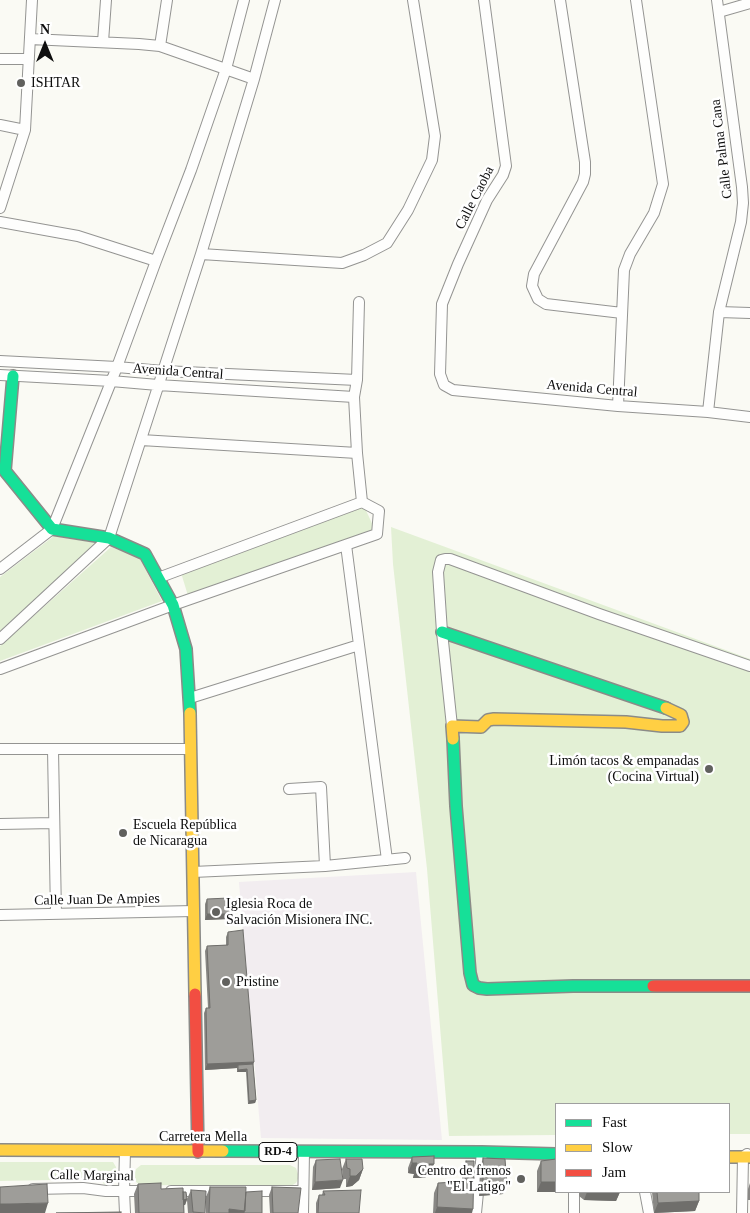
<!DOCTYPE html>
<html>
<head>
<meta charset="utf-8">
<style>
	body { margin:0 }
	#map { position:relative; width:750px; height:1213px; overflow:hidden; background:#fafaf4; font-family:Georgia,serif }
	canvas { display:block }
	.legend { position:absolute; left:555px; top:1103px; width:175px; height:90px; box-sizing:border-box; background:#fff; border:1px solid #9f9f9f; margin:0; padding:6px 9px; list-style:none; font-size:15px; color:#0e0e0e }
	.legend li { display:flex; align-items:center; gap:10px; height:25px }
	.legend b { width:25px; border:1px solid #9f9f9f }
	.north { position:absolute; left:20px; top:20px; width:50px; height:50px; -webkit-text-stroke:4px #fff; paint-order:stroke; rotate:0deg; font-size:14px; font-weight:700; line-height:20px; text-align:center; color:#0e0e0e }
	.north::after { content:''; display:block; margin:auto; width:18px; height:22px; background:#0e0e0e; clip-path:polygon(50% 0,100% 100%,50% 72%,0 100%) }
</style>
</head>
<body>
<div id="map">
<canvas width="750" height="1213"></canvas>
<ul class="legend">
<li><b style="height:6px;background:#16e098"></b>Fast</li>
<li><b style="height:6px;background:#ffcf43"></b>Slow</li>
<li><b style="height:6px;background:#f24e42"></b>Jam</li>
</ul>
<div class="north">N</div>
</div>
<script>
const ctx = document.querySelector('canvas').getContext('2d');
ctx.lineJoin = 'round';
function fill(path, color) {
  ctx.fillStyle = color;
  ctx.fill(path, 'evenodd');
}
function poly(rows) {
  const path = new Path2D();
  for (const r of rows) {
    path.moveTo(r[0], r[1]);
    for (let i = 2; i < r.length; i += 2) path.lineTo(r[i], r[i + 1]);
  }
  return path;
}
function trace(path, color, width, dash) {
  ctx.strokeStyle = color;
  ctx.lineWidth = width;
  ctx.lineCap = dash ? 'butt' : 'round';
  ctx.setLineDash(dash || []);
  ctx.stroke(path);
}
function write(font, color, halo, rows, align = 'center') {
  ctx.font = font + ' Georgia,serif';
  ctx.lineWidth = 5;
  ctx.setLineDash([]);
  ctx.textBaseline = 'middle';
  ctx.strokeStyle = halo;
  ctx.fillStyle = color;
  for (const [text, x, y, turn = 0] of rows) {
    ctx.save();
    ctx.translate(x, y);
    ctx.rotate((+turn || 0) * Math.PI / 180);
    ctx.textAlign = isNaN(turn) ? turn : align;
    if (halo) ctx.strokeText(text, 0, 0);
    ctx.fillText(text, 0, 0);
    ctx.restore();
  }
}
const industrial = poly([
	[416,872,442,1140,261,1138,242,921,239,882]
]);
const green = poly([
	[362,502,377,534,189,599,182,576,178,570],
	[391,527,750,659,750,1134,729,1134,729,1104,556,1104,556,1135,449,1136,427,869,393,564],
	[54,536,97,543,0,631,0,577],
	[111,547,139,557,162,601,0,661,0,646],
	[0,1162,113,1162,116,1167,117,1177,115,1182,110,1186,106,1186,103,1183,103,1179,0,1181],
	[141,1165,290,1165,296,1168,299,1177,296,1183,291,1186,140,1185,135,1181,134,1175,136,1169]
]);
const street = poly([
	[484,0,506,166,503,175,487,200,458,264,442,304,440,374,444,385,453,390,618,406,708,412,750,417],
	[560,0,585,162,585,174,583,182,534,274,532,286,538,299,546,304,622,313],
	[719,12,750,3],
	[30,39,139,44,160,46,254,79],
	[103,42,106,0],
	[160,46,167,0],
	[0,59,29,59],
	[0,125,25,130],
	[0,208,25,130,32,0],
	[0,222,78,236,156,261],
	[201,254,342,263,364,255,387,243,408,210,432,160,435,136,413,0],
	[359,302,357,380,354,397,357,453,362,502],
	[719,312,750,313],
	[0,361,117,367,163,371,357,380],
	[0,375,111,381,158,385,354,397],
	[618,406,624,270,630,254,654,213,663,184,636,0],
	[708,412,719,312,741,222,743,203,742,187,717,0],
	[141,440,357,453],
	[346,545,387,860],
	[0,569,52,529,117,367,156,261,191,170,226,69,244,0],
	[0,639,109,538,201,254,254,79,275,0],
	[0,669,173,605,377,534,379,511,362,502,158,578],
	[190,698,359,645],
	[452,726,442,632,438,572,441,560,445,559,450,559,599,614,750,666],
	[0,749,190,749],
	[53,750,56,914],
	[289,789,321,787,325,866],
	[0,824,54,823],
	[193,872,325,866,405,858],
	[0,915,194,911],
	[125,1151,124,1191,125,1213],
	[33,1189,83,1188,106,1191,149,1191],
	[171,1191,303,1191],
	[574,1192,574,1213],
	[645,1192,649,1213],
	[303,1213,304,1152],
	[476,1213,482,1152],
	[742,1213,743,1157,747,1154]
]);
const fast = poly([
	[13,376,5,471,52,529,109,538,145,554,173,605,186,649,190,713],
	[442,632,666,708],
	[453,739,456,806,470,973,473,985,479,988,487,989,573,986,653,986],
	[223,1151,482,1152,556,1154]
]);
const slow = poly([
	[190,713,195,994],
	[453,739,452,726,481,727,488,720,494,719,626,722,662,726,680,726,683,722,681,715,666,708],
	[0,1150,223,1151],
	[729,1157,750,1157]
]);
const jam = poly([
	[653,986,750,986],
	[195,994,198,1152]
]);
const wall = poly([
	[207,899,230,914,228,919,205,920,205,904],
	[228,932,254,1062,253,1064,256,1100,255,1103,248,1104,246,1072,237,1072,237,1068,205,1070,204,1013,206,1008,208,1008,205,951,207,946,226,945,226,937],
	[412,1157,430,1175,427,1175,425,1178,413,1178,414,1174,408,1173,408,1168],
	[483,1158,503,1194,479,1196,480,1168],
	[346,1159,363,1169,359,1180,352,1186,346,1187,346,1179,343,1179,342,1169],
	[316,1160,340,1188,312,1190,313,1167],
	[466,1161,472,1213,433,1213,434,1193,438,1183,455,1187,462,1187,462,1171],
	[541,1161,556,1192,567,1192,537,1192,537,1171],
	[750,1183,750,1200,748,1200,748,1189],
	[138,1184,161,1189,183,1192,187,1199,191,1190,205,1213,188,1213,187,1200,185,1205,184,1205,184,1213,135,1213,134,1194],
	[210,1187,246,1192,262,1213,206,1213,206,1197],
	[272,1187,298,1213,270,1213,269,1195],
	[323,1191,359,1213,316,1213,316,1203,319,1195,322,1195],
	[579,1192,620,1192,616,1201,584,1200,579,1196],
	[652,1192,699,1192,699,1201,695,1211,654,1213]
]);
const shadedWall = poly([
	[207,914,230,914,228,919,205,920],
	[254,1062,252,1067,238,1065,237,1068,205,1070,207,1064],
	[247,1069,246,1072,237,1072,238,1070],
	[256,1100,255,1103,248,1104,249,1101],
	[412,1163,417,1163,414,1174,408,1173],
	[429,1164,434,1164,430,1175,427,1175,425,1178,413,1178,416,1167],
	[363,1169,359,1180,352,1186,346,1187,350,1176],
	[343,1180,340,1188,312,1190,315,1182],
	[541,1182,556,1182,556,1192,567,1192,537,1192],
	[507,1184,503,1194,479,1196,483,1186],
	[587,1192,620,1192,616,1201,584,1200],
	[187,1199,185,1205,179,1206,181,1200],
	[699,1201,695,1211,654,1213,658,1203],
	[48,1203,45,1213,0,1213,0,1204],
	[437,1207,473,1209,472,1213,435,1213],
	[229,1209,245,1211,244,1213,227,1213]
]);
const building = poly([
	[229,898,230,914,207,914,207,899,229,898],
	[243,930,254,1062,207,1064,206,1008,210,1008,207,946,228,945,228,932,243,930],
	[253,1064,256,1100,249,1101,247,1069,238,1070,238,1065,253,1064],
	[434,1156,434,1164,429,1164,429,1168,416,1167,417,1163,412,1163,412,1157,434,1156],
	[483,1158,505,1159,507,1184,483,1186,483,1158],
	[340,1159,343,1180,315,1182,316,1160,340,1159],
	[346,1159,362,1159,363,1169,356,1176,350,1176,350,1169,347,1168,346,1159],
	[556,1159,556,1182,541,1182,541,1161,556,1159],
	[466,1161,474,1161,473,1209,437,1207,438,1183,455,1182,455,1187,466,1188,466,1161],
	[161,1183,161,1189,183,1188,184,1213,139,1213,138,1184,161,1183],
	[47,1184,48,1203,6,1204,0,1204,0,1187,47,1184],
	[210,1187,246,1187,245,1211,229,1209,229,1213,209,1213,210,1187],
	[272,1187,301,1188,298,1213,273,1213,272,1187],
	[191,1190,206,1191,205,1213,193,1212,191,1190],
	[361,1190,359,1213,318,1213,319,1195,325,1195,323,1191,361,1190],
	[262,1191,262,1213,244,1213,246,1192,262,1191],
	[183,1192,186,1192,187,1199,183,1200,183,1192],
	[657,1192,699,1192,699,1201,658,1203,657,1192],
	[121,1212,121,1213,56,1213,121,1212]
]);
const markers = [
	[21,83,5,"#61615e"],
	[709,769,5,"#61615e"],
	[123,833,5,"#61615e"],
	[216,912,5,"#61615e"],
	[226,982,5,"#61615e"],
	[521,1179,5,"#61615e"]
];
const shields = [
	[278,1152,38]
];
const shieldNames = [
	["RD-4",278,1152]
];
const poiNames = [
	["ISHTAR",31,83],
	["Limón tacos & empanadas",699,761,"right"],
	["(Cocina Virtual)",699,777,"right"],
	["Escuela República",133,825],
	["de Nicaragua",133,841],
	["Iglesia Roca de",226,904],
	["Salvación Misionera INC.",226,920],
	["Pristine",236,982],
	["Centro de frenos",511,1171,"right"],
	["\"El Latigo\"",511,1187,"right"]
];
const streetNames = [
	["Calle Palma Cana",722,149,-97],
	["Calle Caoba",475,198,-63],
	["Avenida Central",178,372,4],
	["Avenida Central",592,389,5],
	["Calle Juan De Ampies",97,900,-1],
	["Carretera Mella",203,1137],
	["Calle Marginal",92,1176,1]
];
fill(industrial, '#f2edf0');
fill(green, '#e3f0d5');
trace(street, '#949492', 12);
trace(fast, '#8b8b88', 14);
trace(slow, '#8b8b88', 14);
trace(jam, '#8b8b88', 14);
trace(street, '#fefefd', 10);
trace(fast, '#16e098', 11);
trace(slow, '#ffcf43', 11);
trace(jam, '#f24e42', 11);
fill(wall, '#888784');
fill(shadedWall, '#6f6e6b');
fill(building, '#9e9d99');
trace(building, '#6f6e6b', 1);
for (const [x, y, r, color] of markers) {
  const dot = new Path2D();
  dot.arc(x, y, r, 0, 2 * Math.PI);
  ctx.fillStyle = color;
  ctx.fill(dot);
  trace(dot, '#fff', 2);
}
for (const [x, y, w] of shields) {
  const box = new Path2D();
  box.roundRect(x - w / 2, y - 9.5, w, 19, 4);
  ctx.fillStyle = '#fff';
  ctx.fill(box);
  trace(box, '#0e0e0e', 1);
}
write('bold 12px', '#0e0e0e', null, shieldNames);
write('14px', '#0e0e0e', '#fff', poiNames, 'left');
write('14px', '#0e0e0e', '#fff', streetNames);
</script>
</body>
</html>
